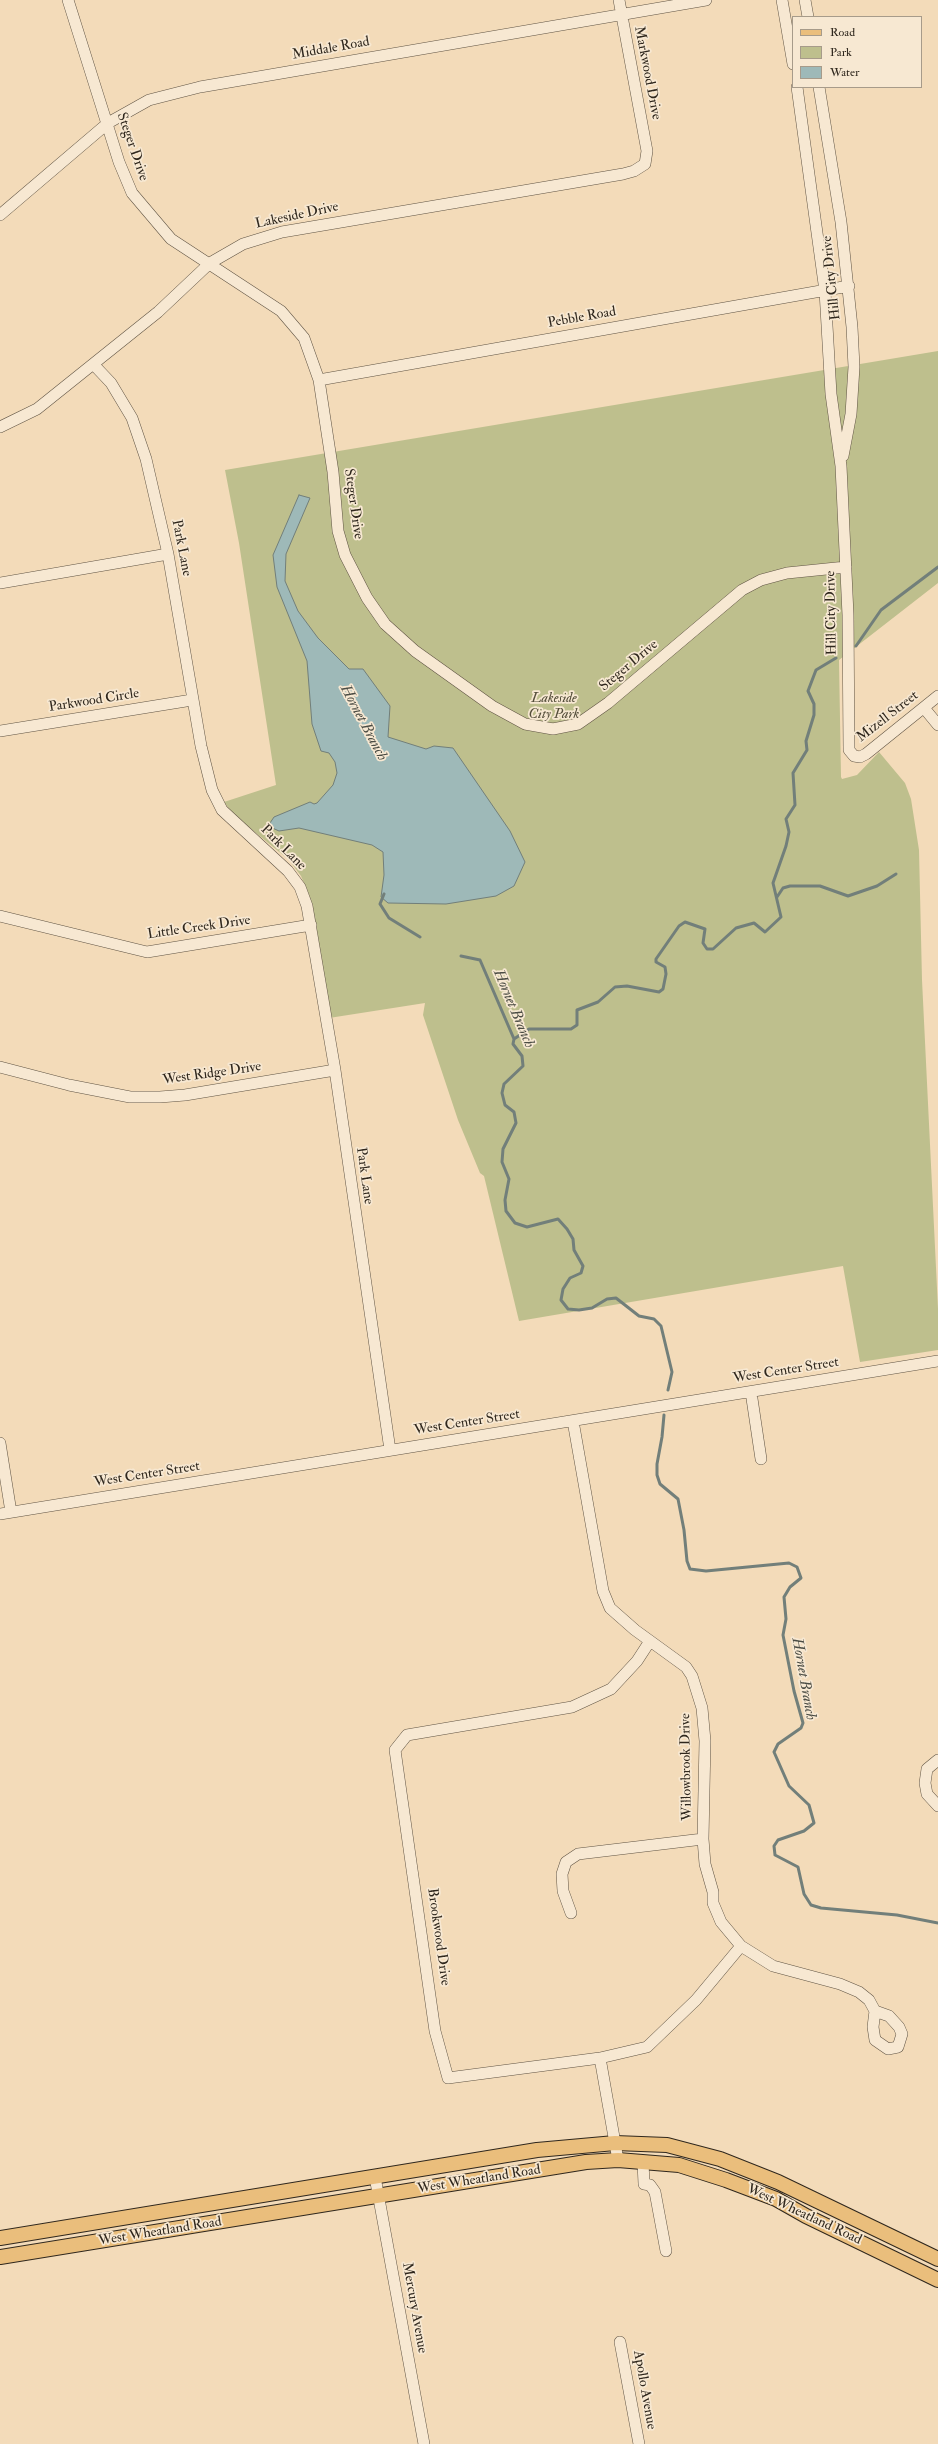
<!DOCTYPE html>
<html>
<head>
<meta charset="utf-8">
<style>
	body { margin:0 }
	#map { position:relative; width:938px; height:2444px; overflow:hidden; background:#f3dbb9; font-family:"IM FELL Double Pica",serif }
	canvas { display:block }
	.legend { position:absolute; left:792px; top:16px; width:130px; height:72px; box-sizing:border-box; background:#f7e8d2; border:1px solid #a79b8a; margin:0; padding:5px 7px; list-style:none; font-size:12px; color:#2f271d }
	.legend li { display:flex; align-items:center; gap:8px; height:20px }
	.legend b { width:20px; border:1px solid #a79b8a }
</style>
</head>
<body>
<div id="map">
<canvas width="938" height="2444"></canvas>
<ul class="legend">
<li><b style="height:5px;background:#eabe7c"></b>Road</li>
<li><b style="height:11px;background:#bebf8d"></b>Park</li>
<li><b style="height:11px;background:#9eb9b8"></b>Water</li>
</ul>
</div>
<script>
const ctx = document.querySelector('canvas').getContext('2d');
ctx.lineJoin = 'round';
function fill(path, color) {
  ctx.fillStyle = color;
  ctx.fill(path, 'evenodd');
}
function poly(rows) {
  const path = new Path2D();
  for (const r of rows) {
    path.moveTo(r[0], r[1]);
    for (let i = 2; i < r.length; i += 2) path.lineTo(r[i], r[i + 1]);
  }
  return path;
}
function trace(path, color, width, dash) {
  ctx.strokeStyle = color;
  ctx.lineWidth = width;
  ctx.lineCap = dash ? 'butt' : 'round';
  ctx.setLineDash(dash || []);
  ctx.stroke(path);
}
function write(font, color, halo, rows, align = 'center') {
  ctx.font = font + ' "IM FELL Double Pica",serif';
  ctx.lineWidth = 3.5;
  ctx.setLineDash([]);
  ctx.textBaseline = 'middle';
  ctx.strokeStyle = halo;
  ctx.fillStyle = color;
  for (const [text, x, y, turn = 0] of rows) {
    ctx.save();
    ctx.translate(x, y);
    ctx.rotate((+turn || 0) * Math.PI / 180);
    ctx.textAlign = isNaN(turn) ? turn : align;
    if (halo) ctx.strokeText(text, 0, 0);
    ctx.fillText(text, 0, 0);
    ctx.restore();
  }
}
const green = poly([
	[938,351,938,583,839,660,841,777,842,779,857,775,879,752,905,783,911,799,919,850,922,980,938,1309,938,1350,860,1362,843,1266,519,1321,484,1176,480,1173,458,1120,423,1015,425,1003,329,1018,316,925,309,895,301,876,289,860,234,815,224,802,276,785,239,543,225,470]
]);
const water = poly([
	[299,495,310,498,286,554,285,581,298,611,318,638,349,669,363,669,390,706,388,737,426,749,434,746,453,748,510,831,525,862,514,886,496,896,446,904,388,903,381,897,384,875,383,852,372,845,299,828,279,831,268,826,274,817,310,802,314,804,317,803,333,785,337,773,335,762,329,753,321,751,312,724,307,661,277,587,273,555,299,495]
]);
const stream = poly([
	[856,646,881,610,938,567],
	[384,894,380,904,389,918,420,937],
	[777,897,783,888,790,886,820,886,848,896,877,886,896,874],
	[461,956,480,960,514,1039,513,1044,522,1056,523,1066,504,1084,502,1093,505,1105,514,1112,516,1123,503,1149,502,1162,509,1179,505,1200,506,1211,515,1223,527,1227,558,1219,567,1229,573,1239,574,1250,583,1266,581,1273,570,1278,563,1289,561,1300,568,1309,579,1310,592,1308,607,1299,616,1298,639,1316,654,1319,661,1326,672,1372,668,1390],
	[514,1039,529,1029,571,1029,577,1025,577,1010,598,1002,615,987,627,986,659,992,663,989,666,974,665,967,656,962,656,959,679,926,685,922,705,929,703,943,707,949,713,949,736,928,754,923,765,932,781,917,773,883,786,846,789,832,786,819,795,805,793,773,807,750,806,741,814,715,814,704,808,691,816,670,836,658],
	[664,1415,662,1437,657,1464,657,1475,660,1484,678,1499,684,1530,687,1561,690,1569,706,1571,789,1563,797,1567,801,1578,790,1587,784,1597,786,1619,783,1635,794,1691,803,1723,801,1728,778,1744,774,1752,789,1786,809,1805,814,1823,804,1831,778,1840,774,1846,775,1855,798,1867,804,1894,811,1905,821,1908,897,1915,938,1923]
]);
const minor = poly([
	[68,0,119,162,132,193,171,239,281,311,304,338,319,380,333,472,338,531,345,555,367,598,385,624,415,651,492,706,525,724,553,729,578,724,608,703,742,590,761,580,787,573,846,567],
	[782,0,793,64],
	[805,0,808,17],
	[797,87,825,291,831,394,841,466,848,615,849,750,854,756,860,757,866,754,938,696],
	[819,87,841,222,852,327,854,367,851,414,843,456],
	[0,215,108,123,149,100,200,87,706,0],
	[94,365,111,383,132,418,146,459,168,554,201,746,212,790,222,810,288,871,300,887,307,906,335,1070,390,1450],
	[319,380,849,286],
	[0,427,37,409,158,312,210,263,243,244,282,232,623,174,634,171,645,164,647,151,619,0],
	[0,583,168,554],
	[924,708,938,725],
	[0,731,192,700],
	[0,916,147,952,311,925],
	[0,1067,69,1085,130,1097,160,1097,185,1095,335,1070],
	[751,1392,761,1459],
	[573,1421,603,1591,610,1608,635,1630,686,1667,692,1676,702,1708,705,1741,703,1839,705,1864,713,1892,713,1903,721,1922,741,1946,773,1966,840,1984,859,1992,869,2000,875,2011],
	[0,1443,11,1512],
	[0,1514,938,1361],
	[650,1641,637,1661,611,1689,572,1707,407,1735,395,1750,435,2031,448,2078,600,2058,647,2047,696,2000,741,1946],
	[938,1760,927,1769,925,1783,927,1794,938,1806],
	[571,1913,563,1891,562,1874,566,1862,578,1854,703,1839],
	[875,2011,889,2016,899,2027,902,2034,898,2047,888,2049,875,2040,873,2027,875,2011],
	[600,2058,618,2160],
	[643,2162,644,2184,650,2185,655,2192,666,2251],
	[375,2177,424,2444],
	[620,2342,639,2444]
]);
const major = poly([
	[0,2238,537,2150,615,2143,667,2145,720,2159,778,2182,938,2259],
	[0,2257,586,2162,618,2160,679,2165,726,2180,776,2199,806,2216,938,2280]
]);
const streetNames = [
	["Middale Road",331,49,-10],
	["Markwood Drive",647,73,79],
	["Steger Drive",132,147,71],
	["Lakeside Drive",297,216,-12],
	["Hill City Drive",832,278,-96],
	["Pebble Road",582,318,-10],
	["Steger Drive",353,504,82],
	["Park Lane",181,548,79],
	["Hill City Drive",832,613,-91],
	["Steger Drive",629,666,-40],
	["Parkwood Circle",94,701,-9],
	["Mizell Street",888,717,-38],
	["Park Lane",283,848,45],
	["Little Creek Drive",199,928,-8],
	["West Ridge Drive",212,1074,-8],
	["Park Lane",364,1176,82],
	["West Center Street",786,1371,-9],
	["West Center Street",467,1423,-9],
	["West Center Street",147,1475,-9],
	["Willowbrook Drive",687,1767,-91],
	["Brookwood Drive",438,1937,82],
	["West Wheatland Road",479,2180,-9],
	["West Wheatland Road",804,2215,25],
	["West Wheatland Road",160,2232,-9],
	["Mercury Avenue",414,2308,80],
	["Apollo Avenue",644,2390,80]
];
const parkNames = [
	["Lakeside",554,699],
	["City Park",554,715]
];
const waterNames = [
	["Hornet Branch",363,723,62],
	["Hornet Branch",513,1009,67],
	["Hornet Branch",803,1679,80]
];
fill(green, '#bebf8d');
fill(water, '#9eb9b8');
trace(water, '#727f7a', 1);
trace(stream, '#727f7a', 3);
trace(minor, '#605444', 12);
trace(major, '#2f271d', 16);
trace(minor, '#f7e8d2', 11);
trace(major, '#eabe7c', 14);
write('14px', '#2f271d', '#f7e8d2', streetNames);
write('italic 14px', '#534d39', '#f7e8d2', parkNames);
write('italic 15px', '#4b4c44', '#f7e8d2', waterNames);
</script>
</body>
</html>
